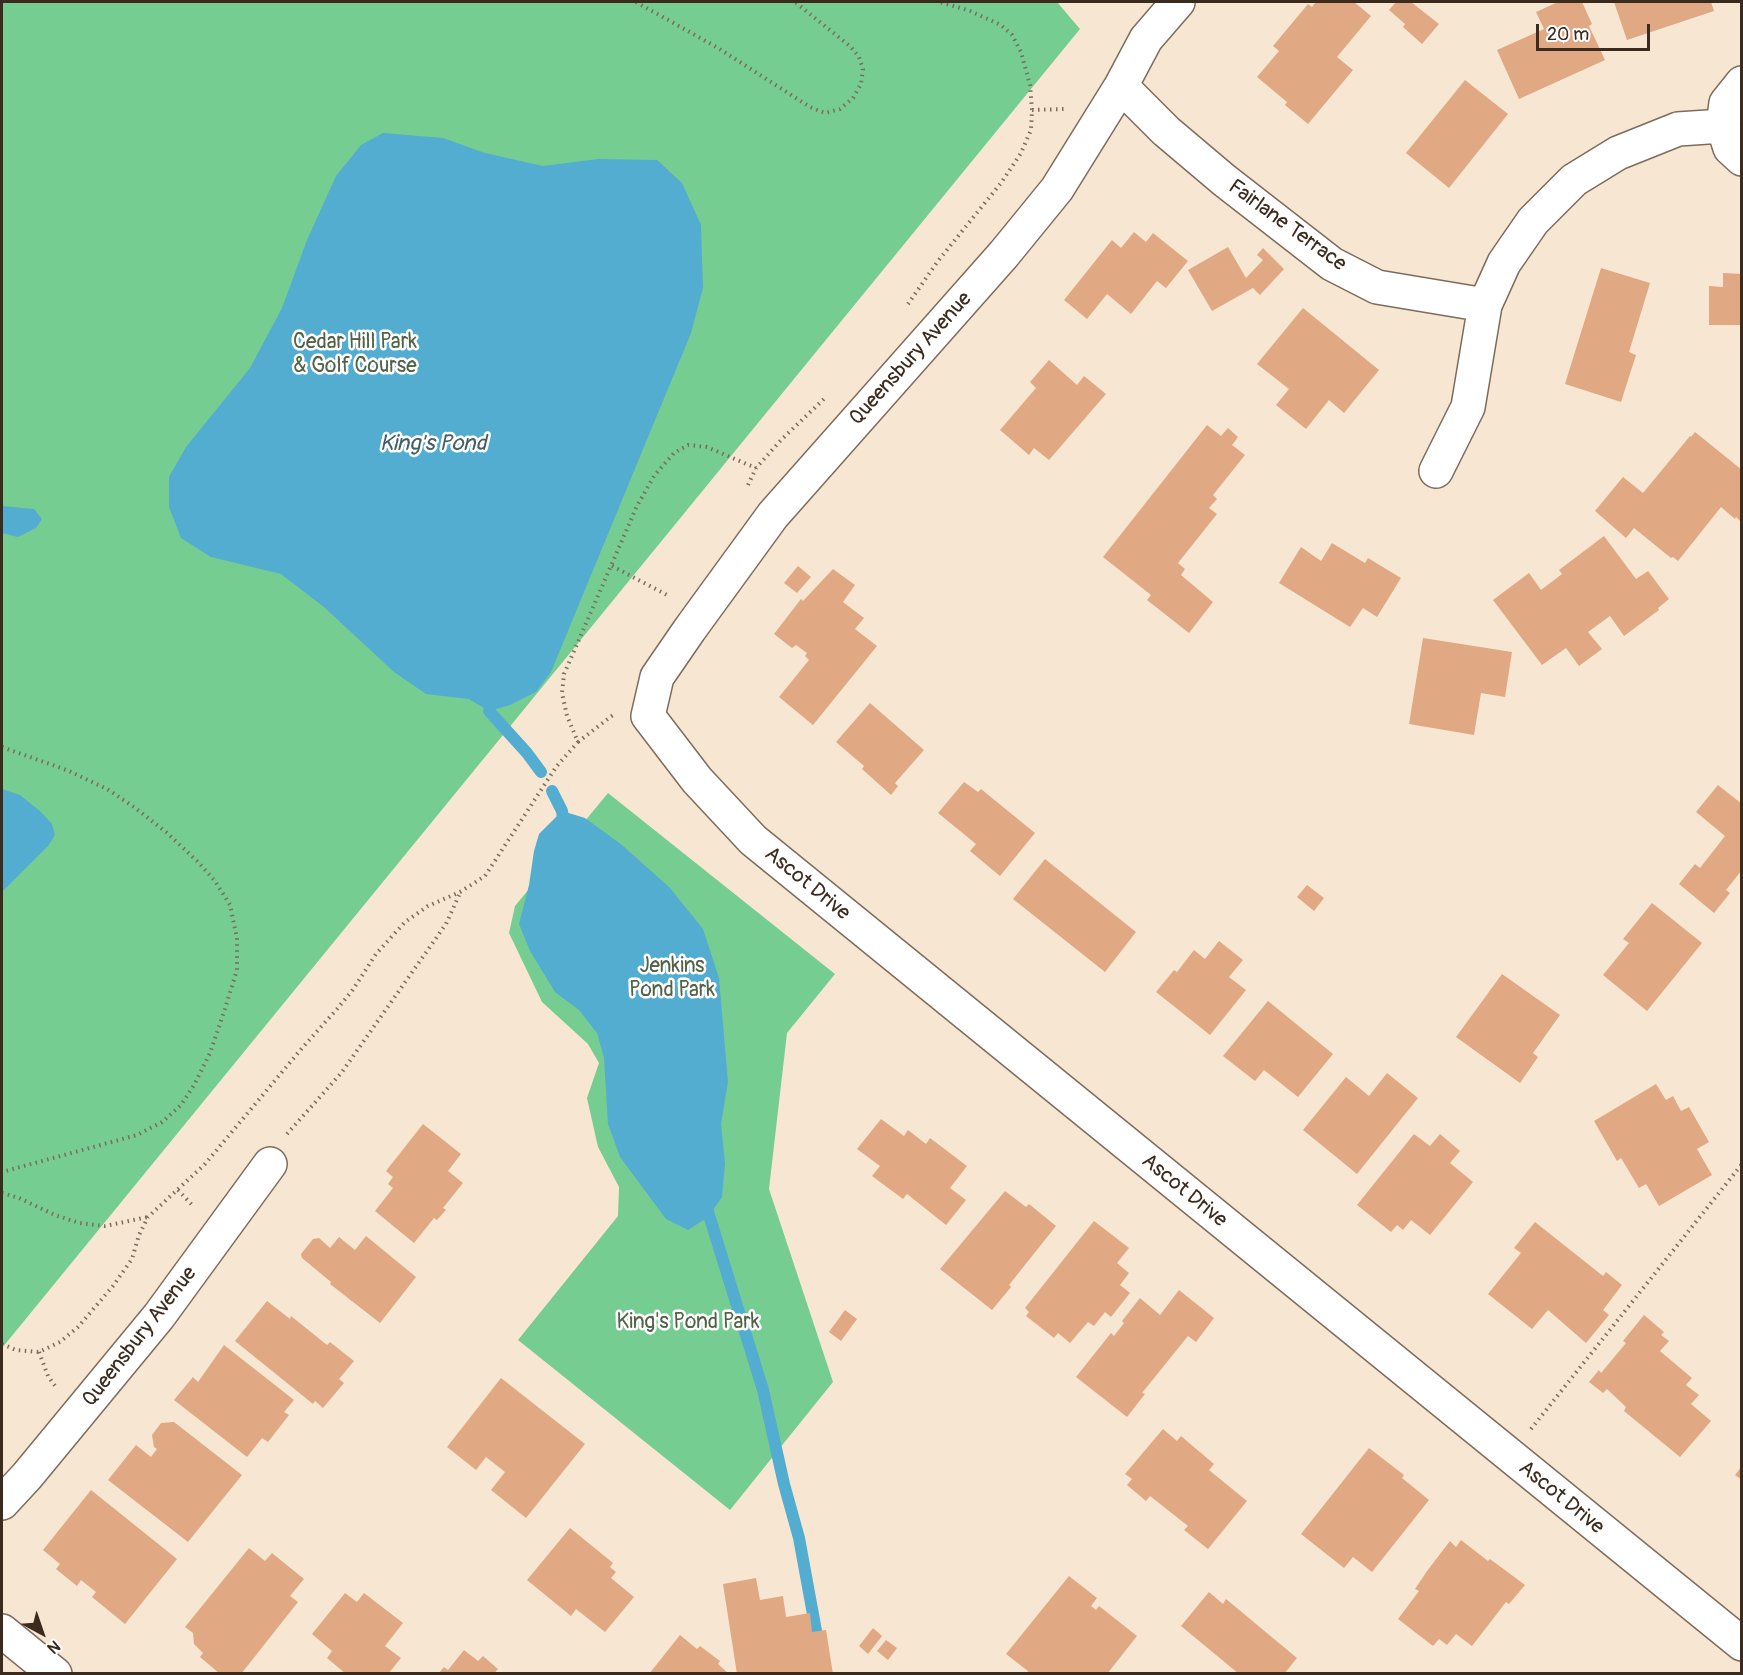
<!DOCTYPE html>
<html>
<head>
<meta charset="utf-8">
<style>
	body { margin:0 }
	#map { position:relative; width:1743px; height:1675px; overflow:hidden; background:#f7e7d2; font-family:Pangolin,sans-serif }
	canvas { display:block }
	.frame { position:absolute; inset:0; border:3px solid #3b2a1e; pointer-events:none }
	.north { position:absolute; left:12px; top:1603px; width:60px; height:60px; -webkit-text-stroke:4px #fff; paint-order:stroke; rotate:140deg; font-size:16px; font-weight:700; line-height:24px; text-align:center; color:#3b2a1e }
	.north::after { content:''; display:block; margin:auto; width:21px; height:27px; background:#3b2a1e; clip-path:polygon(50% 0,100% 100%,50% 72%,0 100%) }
	.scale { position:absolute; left:1536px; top:24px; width:114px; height:27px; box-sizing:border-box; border:3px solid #3b2a1e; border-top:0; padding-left:8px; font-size:18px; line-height:21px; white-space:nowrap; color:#3b2a1e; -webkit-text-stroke:4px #fff; paint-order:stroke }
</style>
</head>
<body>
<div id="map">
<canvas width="1743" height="1675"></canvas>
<div class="frame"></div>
<div class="north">N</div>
<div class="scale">20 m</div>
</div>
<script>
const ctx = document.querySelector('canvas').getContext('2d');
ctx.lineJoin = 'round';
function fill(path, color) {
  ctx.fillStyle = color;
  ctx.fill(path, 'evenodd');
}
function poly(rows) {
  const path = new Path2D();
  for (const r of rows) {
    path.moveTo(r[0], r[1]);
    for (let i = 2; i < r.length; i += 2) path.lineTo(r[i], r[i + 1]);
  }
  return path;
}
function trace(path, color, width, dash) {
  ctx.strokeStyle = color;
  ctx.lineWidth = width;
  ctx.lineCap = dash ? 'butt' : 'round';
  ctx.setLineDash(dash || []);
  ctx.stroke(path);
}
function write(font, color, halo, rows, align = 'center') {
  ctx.font = font + ' Pangolin,sans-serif';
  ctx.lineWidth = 5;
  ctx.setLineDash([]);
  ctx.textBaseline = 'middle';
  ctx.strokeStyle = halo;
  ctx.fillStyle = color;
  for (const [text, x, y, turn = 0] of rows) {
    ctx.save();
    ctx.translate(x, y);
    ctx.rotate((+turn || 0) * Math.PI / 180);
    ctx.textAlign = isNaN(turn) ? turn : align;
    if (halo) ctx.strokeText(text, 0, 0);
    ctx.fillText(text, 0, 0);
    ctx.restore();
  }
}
const green = poly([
	[2,2,1057,2,1080,29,2,1348],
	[608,793,835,974,787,1033,769,1189,833,1382,730,1510,518,1340,618,1216,619,1187,598,1147,587,1098,599,1063,588,1044,542,1002,509,933,515,906]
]);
const water = poly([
	[383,133,443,138,485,153,543,166,598,159,657,160,682,183,701,225,703,288,691,333,551,672,536,692,510,705,489,711,469,699,426,694,394,672,324,607,281,574,211,557,181,538,169,507,169,477,186,447,250,368,282,308,307,240,336,176,361,145],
	[2,506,34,509,42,519,36,528,18,537,2,533],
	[2,789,20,795,41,812,52,824,55,835,48,846,2,892],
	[562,811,585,818,622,845,670,888,703,929,719,978,728,1082,721,1124,725,1163,722,1197,708,1217,688,1230,666,1219,620,1157,608,1124,604,1058,597,1033,579,1010,555,992,530,951,519,924,529,885,534,851,539,834]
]);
const stream = poly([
	[489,711,527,753,541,772],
	[552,791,562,811,564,826],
	[705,1202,763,1390,784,1484,799,1538,819,1647]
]);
const building = poly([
	[1316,2,1354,2,1371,16,1337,57,1353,70,1308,124,1285,105,1287,102,1257,77,1279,51,1273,46,1308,4,1312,7],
	[1396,2,1411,2,1439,24,1422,44,1403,27,1405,24,1389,10],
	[1558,2,1582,2,1592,24,1589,26,1605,60,1519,99,1497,50,1544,29,1536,12],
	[1614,2,1711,2,1714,11,1627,40],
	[1465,80,1508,114,1449,188,1406,153],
	[1134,232,1146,242,1153,233,1188,261,1166,288,1157,281,1131,314,1107,294,1087,319,1064,300,1112,240,1121,248],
	[1228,247,1246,278,1263,260,1257,255,1263,248,1284,269,1260,295,1253,288,1212,311,1188,270],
	[1601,268,1650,283,1629,352,1636,355,1621,402,1565,384],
	[1723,273,1742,274,1742,325,1709,325,1709,286,1723,287],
	[1303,308,1379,370,1344,413,1329,400,1306,429,1276,405,1289,389,1257,364],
	[1049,360,1077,385,1084,376,1106,394,1049,460,1034,448,1029,455,1000,430,1036,388,1030,382],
	[1207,425,1221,436,1228,428,1238,437,1232,445,1245,455,1213,495,1217,499,1209,508,1217,514,1178,563,1185,569,1181,575,1213,602,1189,633,1147,600,1151,595,1103,557],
	[1695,432,1742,470,1742,519,1740,521,1736,517,1735,519,1721,507,1678,561,1673,557,1671,558,1634,528,1626,538,1595,511,1623,477,1643,493,1690,436,1691,437],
	[1604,536,1636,579,1648,571,1669,599,1658,608,1659,610,1624,636,1610,616,1588,632,1602,649,1579,666,1566,648,1542,665,1493,600,1529,573,1541,590,1562,574,1559,570],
	[1332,543,1365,563,1368,558,1401,578,1377,617,1363,608,1350,627,1279,583,1301,547,1321,561],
	[798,566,811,577,797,593,784,583],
	[833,569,855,585,843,602,864,618,855,629,877,646,813,725,779,697,809,660,805,656,807,653,796,645,792,648,774,634,801,599,803,601],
	[1423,638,1512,652,1505,697,1481,693,1474,735,1409,724],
	[870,703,924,750,895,783,898,786,891,795,862,769,864,766,836,742],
	[964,782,978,792,981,789,1035,833,1000,876,970,851,976,844,938,813],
	[1718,785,1742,804,1742,870,1726,890,1730,893,1714,913,1679,884,1695,864,1700,868,1725,836,1696,812],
	[1045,859,1136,932,1105,972,1013,899],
	[1307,885,1324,898,1314,911,1297,897],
	[1652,903,1702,943,1647,1011,1603,975,1629,943,1623,939],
	[1219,941,1243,960,1229,977,1246,990,1210,1035,1156,992,1174,970,1177,972,1194,950,1205,959],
	[1502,974,1560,1015,1533,1053,1538,1057,1520,1083,1456,1037],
	[1268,1001,1333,1054,1298,1097,1264,1070,1255,1081,1223,1056],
	[1387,1073,1418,1098,1357,1174,1303,1130,1346,1077,1369,1096],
	[1656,1084,1666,1100,1673,1096,1681,1111,1689,1107,1709,1142,1697,1149,1712,1175,1659,1206,1646,1184,1639,1188,1621,1158,1617,1161,1594,1121],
	[881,1119,904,1136,908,1130,926,1144,930,1138,967,1166,950,1188,966,1200,946,1225,907,1194,903,1199,872,1176,880,1166,857,1149],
	[423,1124,461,1154,448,1171,463,1183,443,1208,446,1210,437,1220,434,1218,414,1243,375,1211,393,1188,388,1184,393,1177,386,1171],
	[1414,1134,1430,1146,1440,1134,1460,1151,1450,1163,1473,1182,1430,1235,1411,1220,1403,1230,1397,1225,1391,1232,1357,1205],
	[1005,1191,1026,1207,1029,1204,1056,1226,1009,1285,1011,1287,992,1310,940,1269],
	[1094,1221,1129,1248,1117,1263,1129,1273,1120,1285,1130,1293,1111,1317,1105,1312,1094,1326,1088,1322,1070,1343,1058,1333,1054,1338,1026,1316,1029,1312,1025,1308],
	[1535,1222,1603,1276,1606,1272,1622,1285,1603,1310,1609,1315,1586,1343,1548,1310,1532,1329,1488,1294,1521,1253,1514,1248],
	[366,1236,416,1277,380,1323,330,1284,331,1282,302,1258,301,1254,313,1239,319,1238,330,1248,339,1237,355,1250],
	[1179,1290,1214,1318,1196,1342,1188,1336,1142,1393,1145,1394,1127,1417,1076,1377,1111,1333,1114,1336,1124,1323,1122,1321,1140,1298,1160,1315],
	[267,1301,290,1319,291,1316,327,1345,330,1342,354,1361,339,1379,344,1383,323,1408,315,1401,313,1404,235,1341],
	[845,1310,857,1319,841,1341,829,1332],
	[1644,1315,1664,1332,1661,1335,1669,1341,1660,1351,1692,1378,1686,1385,1699,1395,1691,1404,1711,1421,1680,1457,1624,1411,1626,1407,1607,1389,1603,1393,1589,1382,1599,1370,1601,1373,1626,1343,1623,1341],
	[224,1345,294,1400,284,1412,289,1415,268,1442,262,1438,247,1457,174,1400,193,1377,198,1382],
	[501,1378,585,1444,526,1518,491,1490,505,1472,486,1457,476,1470,447,1447],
	[174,1422,242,1475,188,1542,108,1480,136,1445,151,1457,157,1449,154,1447,152,1435,161,1423],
	[1163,1429,1177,1441,1181,1436,1214,1464,1209,1470,1247,1501,1208,1549,1184,1530,1188,1526,1150,1496,1146,1501,1127,1485,1132,1479,1125,1474],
	[1369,1448,1404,1475,1402,1478,1429,1500,1372,1572,1353,1557,1344,1568,1301,1534],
	[1742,1466,1742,1480,1735,1475],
	[91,1490,177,1559,125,1624,92,1597,96,1592,81,1580,77,1586,56,1569,60,1564,43,1550],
	[570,1528,613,1563,610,1567,616,1572,611,1578,634,1597,605,1632,576,1609,571,1616,527,1580],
	[1461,1540,1488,1561,1490,1559,1525,1585,1509,1604,1506,1602,1472,1646,1456,1634,1447,1645,1439,1639,1433,1646,1398,1619,1419,1591,1415,1589,1427,1571,1450,1541,1456,1547],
	[249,1548,265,1561,272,1553,304,1579,290,1596,298,1602,241,1674,220,1674,200,1657,203,1653,194,1644,193,1633,185,1627],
	[1069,1576,1097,1598,1091,1606,1096,1610,1099,1606,1137,1636,1107,1674,1026,1674,1028,1671,1006,1654],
	[756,1578,760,1600,783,1596,786,1617,810,1613,812,1632,826,1630,833,1674,737,1674,723,1584],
	[1209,1592,1223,1604,1226,1599,1297,1658,1284,1674,1239,1674,1181,1626],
	[345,1593,357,1602,364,1593,403,1623,385,1646,401,1658,388,1674,346,1674,327,1658,332,1651,312,1634],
	[873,1628,882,1636,868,1654,859,1646],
	[680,1635,697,1649,700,1646,720,1661,718,1664,729,1674,649,1674],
	[886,1640,897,1648,888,1660,877,1651],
	[464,1650,478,1661,483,1656,498,1669,494,1674,438,1674,444,1667,448,1670]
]);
const path = poly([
	[636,2,718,48,810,107,825,113,840,109,853,98,861,84,863,69,859,57,851,47,795,2],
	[1032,110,1064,109],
	[908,304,938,261,1001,183,1021,153,1031,130,1032,110,1030,85,1021,52,1012,35,1001,25,970,11,940,2],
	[748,485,756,468,782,439,826,397],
	[612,566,669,596],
	[578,742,613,715],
	[2,747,69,771,107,789,134,807,166,832,197,861,215,881,230,905,237,938,237,970,224,1012,210,1053,194,1085,181,1105,162,1122,137,1135,2,1172],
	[287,1134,342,1072,446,924,460,893],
	[178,1190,194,1207],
	[2,1193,19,1198,55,1215,79,1223,105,1226,148,1217],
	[2,1344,16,1350,39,1352,60,1342,78,1327,113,1286,132,1259,139,1235,148,1217,205,1164,303,1047,337,1009,352,991,376,954,405,922,428,906,460,892,485,876,556,767,578,742,567,716,562,693,564,674,637,506,654,476,674,453,688,445,707,447,756,468],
	[39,1352,48,1376,55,1386],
	[1531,1429,1742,1164]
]);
const minor = poly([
	[1178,2,1146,39,1121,86,1057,189,1004,254,773,515,690,629,657,677,648,716,697,780,753,840,1742,1644],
	[1742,83,1726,103,1723,126,1730,148,1742,159],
	[1121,86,1166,131,1224,180,1332,264,1377,287,1485,305,1504,263,1533,221,1574,180,1618,153,1678,129,1723,126],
	[1436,471,1468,407,1485,305],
	[2,1503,27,1476,159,1316,270,1164],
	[2,1631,55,1674]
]);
const streetNames = [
	["Fairlane Terrace",1287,226,36],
	["Queensbury Avenue",911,359,-48],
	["Ascot Drive",807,884,39],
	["Ascot Drive",1184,1191,39],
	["Queensbury Avenue",140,1337,-52],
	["Ascot Drive",1561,1498,39]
];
const parkNames = [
	["Cedar Hill Park",355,343],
	["& Golf Course",355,367],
	["Jenkins",672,967],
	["Pond Park",672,991],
	["King's Pond Park",688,1323]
];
const waterNames = [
	["King's Pond",433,444]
];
fill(green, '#76cd92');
fill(water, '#52add0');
trace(stream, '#52add0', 12);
fill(building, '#e0a883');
trace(minor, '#7d6c5d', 36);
trace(path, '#7d6c5d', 4, [1.5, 4.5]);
trace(minor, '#fff', 33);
write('21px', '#3b2a1e', '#fff', streetNames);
write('21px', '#506347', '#fff', parkNames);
write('italic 22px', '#445e65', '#fff', waterNames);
</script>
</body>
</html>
